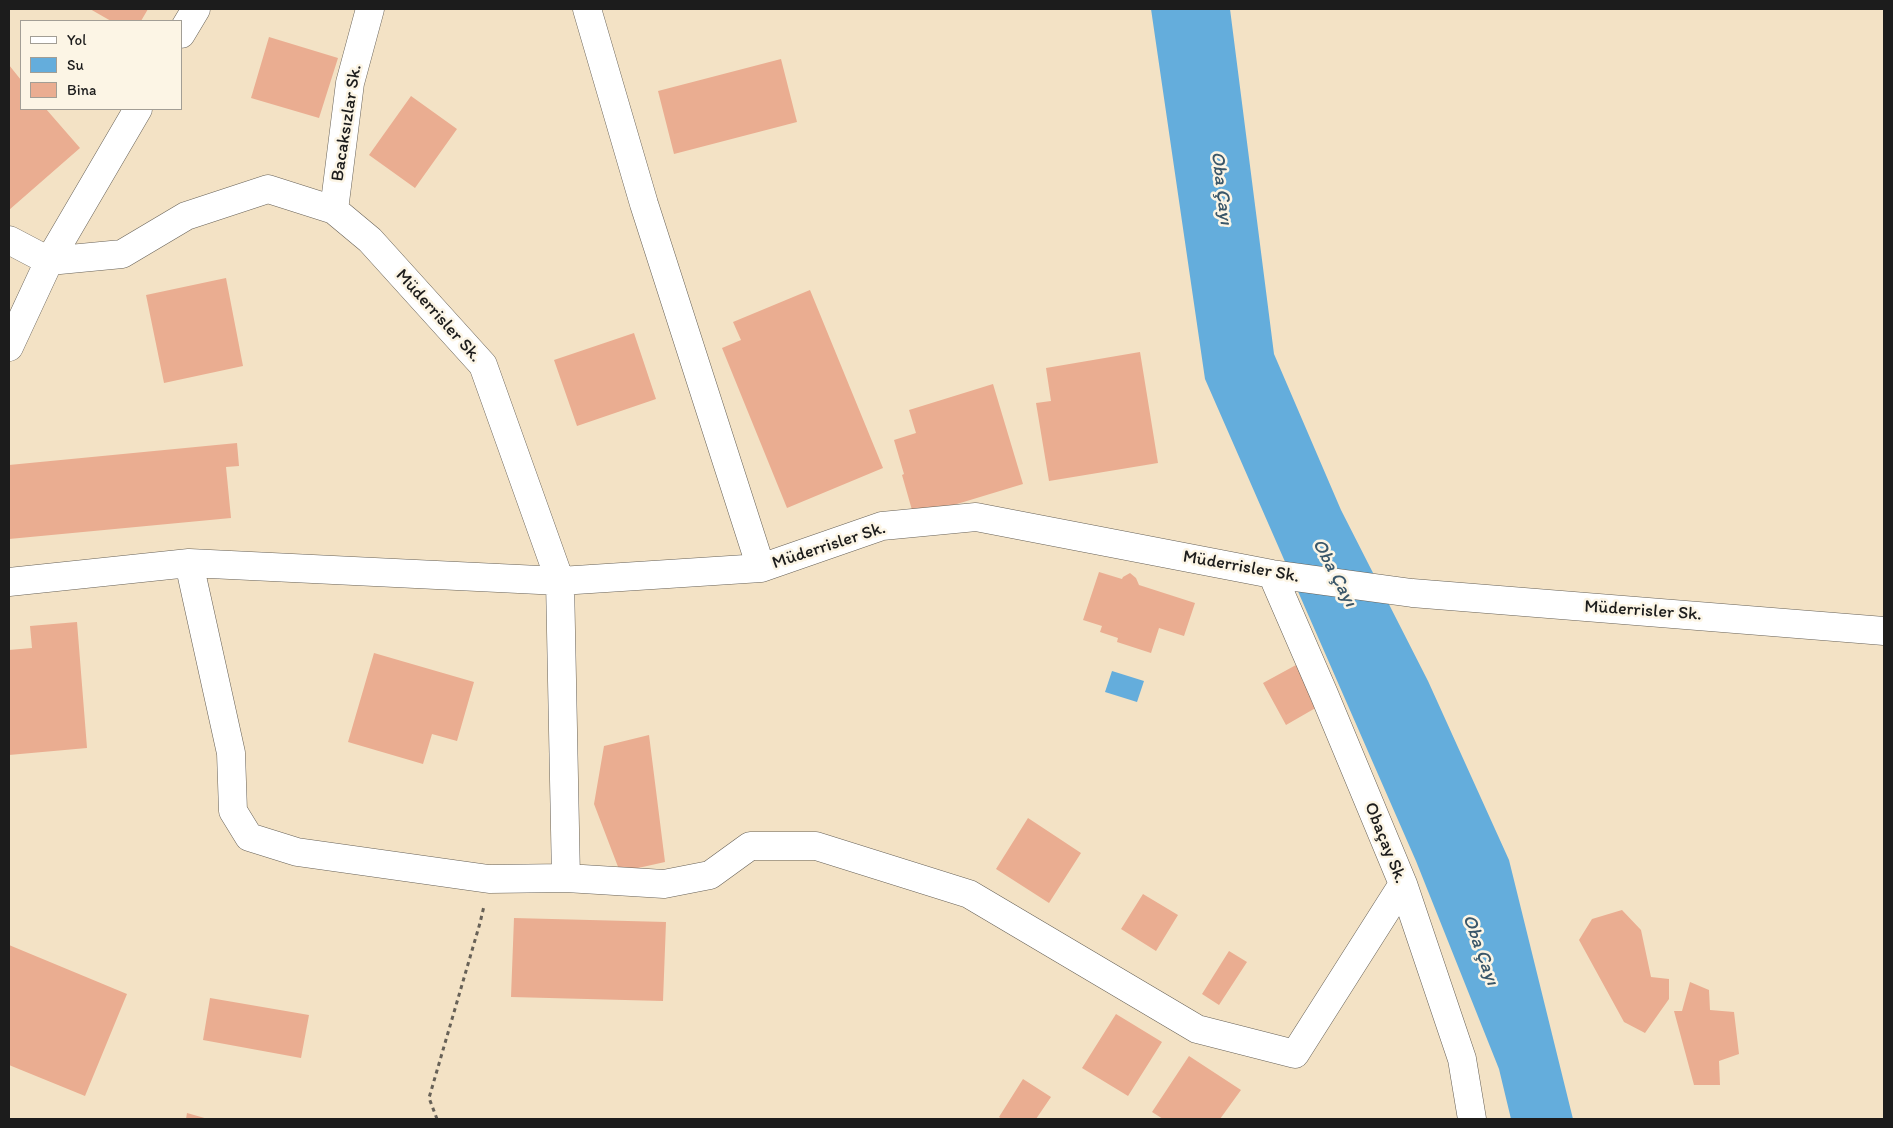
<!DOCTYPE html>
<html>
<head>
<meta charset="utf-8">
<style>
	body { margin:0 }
	#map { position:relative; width:1893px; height:1128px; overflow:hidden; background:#f3e2c5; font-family:Itim,sans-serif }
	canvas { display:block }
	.frame { position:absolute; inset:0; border:10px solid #1c1c1c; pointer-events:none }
	.legend { position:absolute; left:20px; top:20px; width:162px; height:90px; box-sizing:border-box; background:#fcf5e5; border:1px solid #a29e95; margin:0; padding:6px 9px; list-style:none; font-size:15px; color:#1c1c1c }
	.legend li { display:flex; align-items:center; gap:10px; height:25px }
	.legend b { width:25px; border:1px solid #a29e95 }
</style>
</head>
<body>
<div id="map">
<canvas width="1893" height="1128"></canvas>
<div class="frame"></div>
<ul class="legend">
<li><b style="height:6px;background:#fff"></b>Yol</li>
<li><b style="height:14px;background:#64addc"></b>Su</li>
<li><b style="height:14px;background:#eaad91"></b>Bina</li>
</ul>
</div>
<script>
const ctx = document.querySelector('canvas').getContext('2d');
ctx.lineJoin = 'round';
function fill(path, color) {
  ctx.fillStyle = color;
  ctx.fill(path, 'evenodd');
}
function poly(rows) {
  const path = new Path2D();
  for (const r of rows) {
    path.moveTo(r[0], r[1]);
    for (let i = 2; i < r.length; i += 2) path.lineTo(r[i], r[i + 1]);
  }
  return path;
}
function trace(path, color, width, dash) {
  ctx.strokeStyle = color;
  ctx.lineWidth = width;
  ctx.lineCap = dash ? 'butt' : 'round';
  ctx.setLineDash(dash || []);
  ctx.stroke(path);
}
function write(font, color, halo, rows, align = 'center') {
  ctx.font = font + ' Itim,sans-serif';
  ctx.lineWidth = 5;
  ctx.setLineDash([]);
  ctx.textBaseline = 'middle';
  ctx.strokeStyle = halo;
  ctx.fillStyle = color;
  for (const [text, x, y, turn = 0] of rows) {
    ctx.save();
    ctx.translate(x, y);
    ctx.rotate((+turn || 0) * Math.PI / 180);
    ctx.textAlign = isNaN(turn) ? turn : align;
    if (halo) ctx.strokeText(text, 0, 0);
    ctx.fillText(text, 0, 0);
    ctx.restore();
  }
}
const water = poly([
	[1151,9,1230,9,1274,354,1341,510,1428,681,1509,860,1573,1119,1511,1119,1499,1069,1416,861,1205,379],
	[1112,671,1144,681,1137,702,1105,692]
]);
const building = poly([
	[90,9,148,9,141,21,111,21],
	[269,37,338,58,319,118,251,98],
	[781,59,797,122,674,154,658,91],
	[9,65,21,80,21,109,46,109,80,148,9,210],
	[411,96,457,129,415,188,369,155],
	[226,278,243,366,164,383,146,295],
	[810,290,883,468,787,508,722,348,741,340,733,322],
	[634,333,656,399,577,426,554,360],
	[1140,352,1158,463,1049,481,1036,403,1051,401,1046,368],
	[993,384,1023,484,914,517,902,475,904,474,894,440,916,433,909,410],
	[237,443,239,466,226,467,231,518,9,539,9,465],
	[1099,572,1122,579,1123,577,1130,573,1136,578,1139,585,1195,603,1184,636,1159,628,1151,653,1117,642,1118,638,1100,632,1102,626,1083,620],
	[77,622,87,748,9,755,9,650,32,648,30,626],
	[374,653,474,682,457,741,432,734,423,764,348,742],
	[1296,665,1319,706,1286,725,1263,683],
	[649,735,665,862,620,872,594,804,604,746],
	[1028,818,1081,853,1049,903,996,869],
	[1143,894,1178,915,1156,951,1121,929],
	[1622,910,1641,930,1651,977,1669,979,1669,999,1645,1033,1624,1022,1579,940,1592,919],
	[514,918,666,922,663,1001,511,997],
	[9,945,127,994,85,1096,9,1065],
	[1229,951,1247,962,1219,1005,1202,994],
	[1690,982,1709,990,1710,1010,1734,1012,1739,1054,1719,1061,1720,1085,1694,1085,1674,1011,1682,1011],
	[210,998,309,1015,301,1058,203,1040],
	[1116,1014,1162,1042,1128,1096,1082,1068],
	[1189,1056,1241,1090,1220,1119,1163,1119,1152,1112],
	[1023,1079,1051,1097,1036,1119,1002,1119,999,1117],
	[187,1113,208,1119,186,1119]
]);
const path = poly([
	[437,1119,429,1098,480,923,484,906]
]);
const street = poly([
	[587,9,644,204,761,568],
	[181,34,196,9],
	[334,210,350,83,370,9],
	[9,240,49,261,122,254,186,216,268,189,334,210,370,240,483,365,560,581,761,568,882,526,976,517,1272,574,1412,593,1884,631],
	[9,347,49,261,138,109],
	[189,563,231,753,233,811,249,837,297,852,489,879,566,878,664,884,710,875,750,846,816,846,969,894,1197,1029,1295,1054,1403,884],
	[1272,574,1324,694,1403,884,1462,1059,1472,1119],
	[9,582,189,563,560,581,566,878]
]);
const streetNames = [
	["Bacaksızlar Sk.",347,123,-81],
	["Müderrisler Sk.",438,316,48],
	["Müderrisler Sk.",829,546,-18],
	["Müderrisler Sk.",1241,567,10],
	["Müderrisler Sk.",1643,611,4],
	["Obaçay Sk.",1385,843,68]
];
const waterNames = [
	["Oba Çayı",1221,188,83],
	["Oba Çayı",1334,573,62],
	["Oba Çayı",1480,950,70]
];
fill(water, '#64addc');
fill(building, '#eaad91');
trace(street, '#676157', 29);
trace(path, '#676157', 3, [4, 4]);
trace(street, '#fff', 28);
write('18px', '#1c1c1c', '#fcf5e5', streetNames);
write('italic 19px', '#395669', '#fcf5e5', waterNames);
</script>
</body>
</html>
